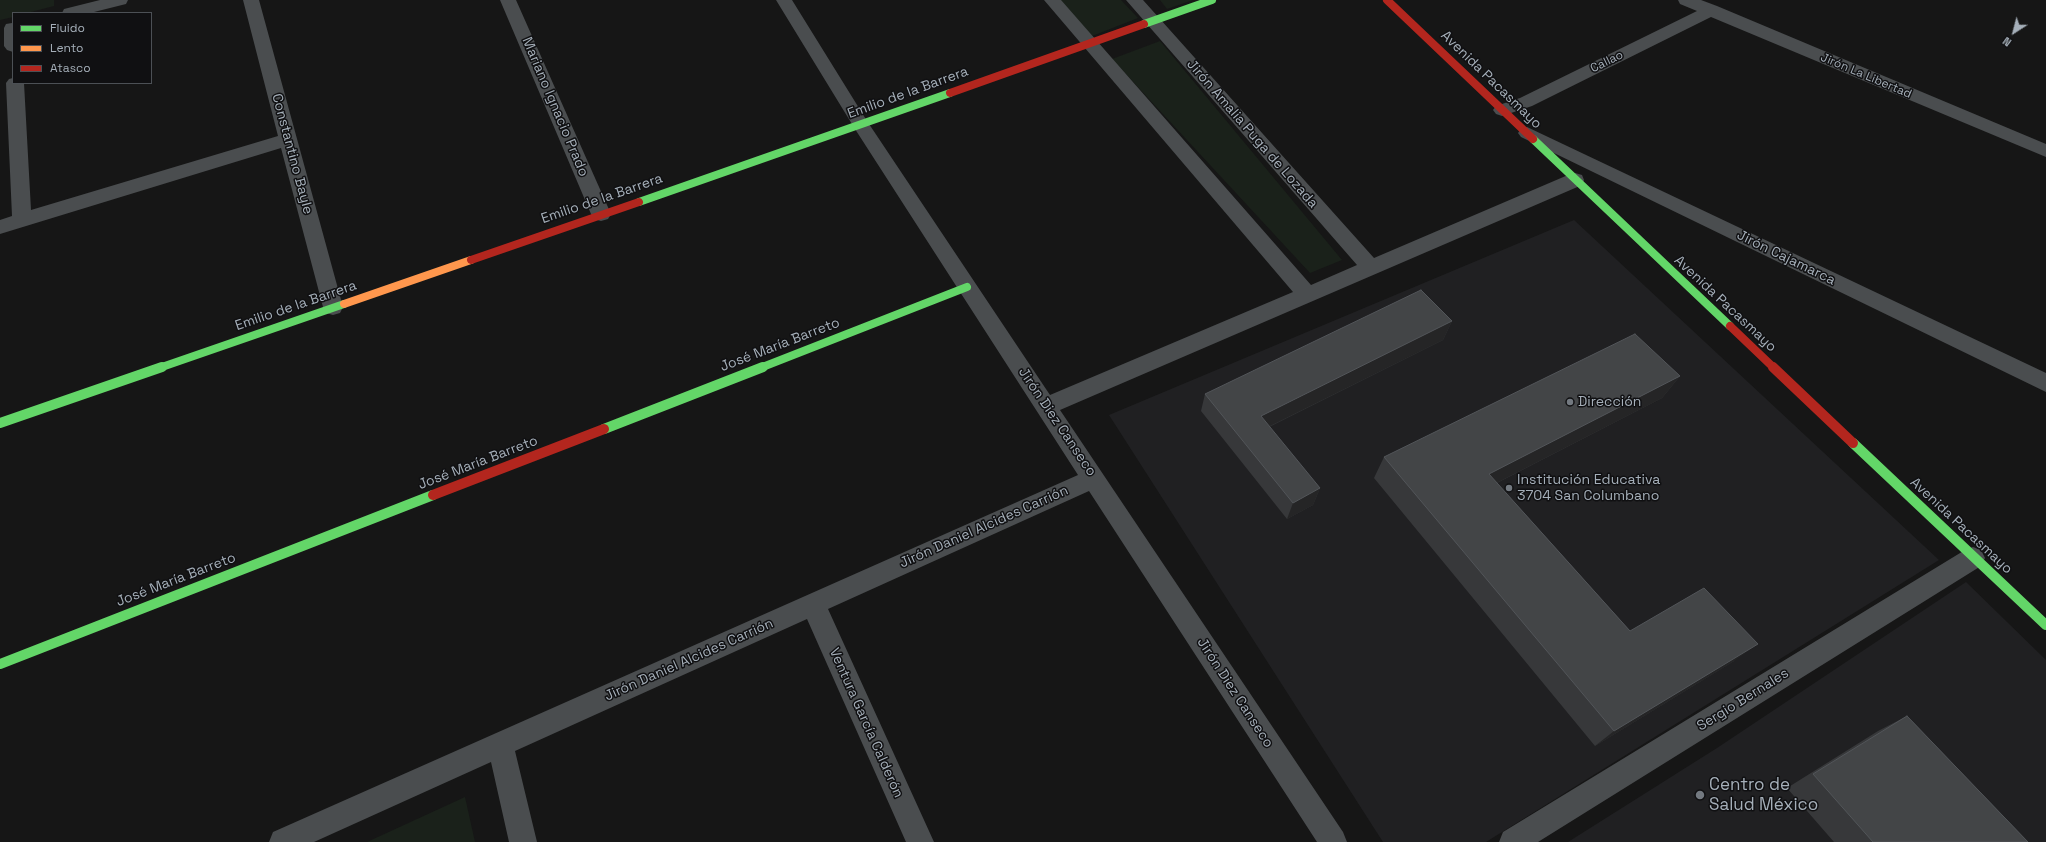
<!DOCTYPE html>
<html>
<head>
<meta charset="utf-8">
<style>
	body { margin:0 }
	#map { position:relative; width:2046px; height:842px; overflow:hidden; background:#161616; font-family:"Space Grotesk",sans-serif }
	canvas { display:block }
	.legend { position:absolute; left:12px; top:12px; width:140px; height:72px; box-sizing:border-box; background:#101012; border:1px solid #4c5055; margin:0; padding:5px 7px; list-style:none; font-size:12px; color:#a5afb9 }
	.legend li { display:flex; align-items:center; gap:8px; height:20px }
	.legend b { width:20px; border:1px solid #4c5055 }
	.north { position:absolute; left:1994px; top:12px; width:40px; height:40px; -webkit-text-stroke:3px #101012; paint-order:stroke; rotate:216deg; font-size:11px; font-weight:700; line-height:16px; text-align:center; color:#a5afb9 }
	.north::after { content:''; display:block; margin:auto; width:14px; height:18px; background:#a5afb9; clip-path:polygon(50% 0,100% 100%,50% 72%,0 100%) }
</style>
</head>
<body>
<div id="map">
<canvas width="2046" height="842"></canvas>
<ul class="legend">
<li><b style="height:5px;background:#63d668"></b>Fluido</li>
<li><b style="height:5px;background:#ff974d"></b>Lento</li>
<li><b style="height:5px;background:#b3261e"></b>Atasco</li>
</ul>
<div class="north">N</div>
</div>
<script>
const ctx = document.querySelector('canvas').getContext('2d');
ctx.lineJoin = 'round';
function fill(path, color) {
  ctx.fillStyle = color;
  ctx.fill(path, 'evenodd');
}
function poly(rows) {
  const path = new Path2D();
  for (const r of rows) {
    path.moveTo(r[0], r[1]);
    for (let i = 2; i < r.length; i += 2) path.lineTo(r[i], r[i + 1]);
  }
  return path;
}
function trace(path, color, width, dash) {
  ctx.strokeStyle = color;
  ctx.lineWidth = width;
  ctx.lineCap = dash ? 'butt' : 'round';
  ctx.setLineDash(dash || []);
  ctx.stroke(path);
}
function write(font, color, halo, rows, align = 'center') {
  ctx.font = font + ' "Space Grotesk",sans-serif';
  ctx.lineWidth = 3;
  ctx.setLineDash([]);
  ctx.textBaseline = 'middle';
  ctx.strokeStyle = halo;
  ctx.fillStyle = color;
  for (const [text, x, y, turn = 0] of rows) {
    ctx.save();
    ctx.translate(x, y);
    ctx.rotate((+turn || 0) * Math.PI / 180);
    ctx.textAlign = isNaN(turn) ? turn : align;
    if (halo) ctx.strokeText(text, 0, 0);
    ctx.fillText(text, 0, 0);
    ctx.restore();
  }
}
const built = poly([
	[1574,220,1939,560,1486,842,1383,842,1109,415],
	[1966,582,2046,660,2046,842,1568,842,1717,748]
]);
const green = poly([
	[0,0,54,0,54,6,27,13,13,13,13,17,0,20],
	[1060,0,1121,0,1138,18,1092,36],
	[1160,0,1193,0,1167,9],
	[1160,41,1342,260,1310,273,1112,59],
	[465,797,475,842,367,842]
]);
const street = poly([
	[100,0,128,0,126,4,90,13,62,13,64,9,100,0],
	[243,0,259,0,343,307,340,313,333,315,326,313,323,307,281,148,0,234,0,220,12,216,6,83,9,79,13,78,13,83,24,83,31,210,278,136,243,0],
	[500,0,516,0,611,214,608,219,601,221,594,219,591,214,500,0],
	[776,0,792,0,867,121,1050,395,1293,292,1044,0,1061,0,1311,285,1357,265,1126,0,1143,0,1374,258,1568,175,1575,173,1582,175,1584,180,1582,185,1060,410,1343,832,1347,842,1317,842,1089,491,828,609,934,842,906,842,807,619,515,751,537,842,509,842,491,762,314,842,269,842,273,832,1078,475,855,129,776,0],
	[1678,0,1701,0,1717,6,2046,144,2046,157,1711,17,1532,106,1502,116,1496,114,1493,110,1496,106,1520,98,1697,11,1680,4,1678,0],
	[12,23,13,23,13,52,7,50,4,46,4,28,6,24,12,23],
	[1527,127,2046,373,2046,392,1521,137,1518,133,1521,129,1527,127],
	[1973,547,1981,550,1985,558,1981,566,1538,842,1499,842,1503,832,1965,550,1973,547]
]);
const fastFar1 = poly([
	[1144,24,1212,0],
	[1533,139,1730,326],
	[639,202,950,93],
	[159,368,344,304],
	[760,368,967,287]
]);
const fast = poly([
	[0,423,162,367],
	[604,429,763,367],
	[1853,443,2046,625],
	[0,664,433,495]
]);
const slow = poly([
	[344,304,471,260]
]);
const jamFar1 = poly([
	[1387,0,1533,139],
	[950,93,1144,24],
	[471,260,639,202],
	[1730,326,1774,368]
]);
const jam = poly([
	[1773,367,1853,443],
	[433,495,604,429]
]);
const wall = poly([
	[1452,321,1443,340,1269,427,1320,488,1313,505,1287,519,1201,411,1205,394],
	[1680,376,1662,398,1497,483,1630,631,1734,661,1595,746,1374,478,1384,457],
	[1907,716,2028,842,1834,842,1787,788,1878,731]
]);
const shadedWall = poly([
	[1452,321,1443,340,1256,433,1261,416],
	[1680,376,1662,398,1475,494,1489,474],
	[1320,488,1313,505,1287,519,1293,503],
	[1758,644,1734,661,1595,746,1614,731]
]);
const building = poly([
	[1421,290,1452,321,1261,416,1320,488,1293,503,1205,394,1421,290],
	[1635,334,1680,376,1489,474,1630,631,1704,588,1758,644,1614,731,1384,457,1635,334],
	[1907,716,2028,842,1873,842,1813,774,1907,716]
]);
const markers = [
	[1570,402,4,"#737980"],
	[1509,488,4,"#737980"],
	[1700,795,5,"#737980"]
];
const farStreetnames = [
	["Callao",1607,62,-26],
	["Jirón La Libertad",1866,76,23]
];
const streetNames = [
	["Avenida Pacasmayo",1491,80,44],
	["Emilio de la Barrera",908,93,-20],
	["Mariano Ignacio Prado",555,107,67],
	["Jirón Amalia Puga de Lozada",1252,134,49],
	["Constantino Bayle",292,154,75],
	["Emilio de la Barrera",602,199,-19],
	["Jirón Cajamarca",1786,258,26],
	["Avenida Pacasmayo",1725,304,43],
	["Emilio de la Barrera",296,306,-19],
	["José María Barreto",780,345,-21],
	["Jirón Diez Canseco",1057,422,56],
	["José María Barreto",478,463,-21],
	["Avenida Pacasmayo",1961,526,43],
	["Jirón Daniel Alcides Carrión",984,527,-24],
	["José María Barreto",176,580,-21],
	["Jirón Daniel Alcides Carrión",689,660,-24],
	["Jirón Diez Canseco",1235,693,57],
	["Sergio Bernales",1743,700,-32],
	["Ventura García Calderón",866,723,66]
];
const poiNames = [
	["Dirección",1578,402],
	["Institución Educativa",1517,480],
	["3704 San Columbano",1517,496]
];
const nearPoinames = [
	["Centro de",1709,785],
	["Salud México",1709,805]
];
fill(built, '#202022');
fill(green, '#1a211a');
fill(street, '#4a4d4f');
trace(fastFar1, '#63d668', 8);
trace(fast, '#63d668', 10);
trace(slow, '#ff974d', 8);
trace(jamFar1, '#b3261e', 8);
trace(jam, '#b3261e', 10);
fill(wall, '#37383a');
fill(shadedWall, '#252526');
fill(building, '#434547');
trace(building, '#525559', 1);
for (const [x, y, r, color] of markers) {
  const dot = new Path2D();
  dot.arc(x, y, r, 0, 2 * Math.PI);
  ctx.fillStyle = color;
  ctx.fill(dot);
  trace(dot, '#101012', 1.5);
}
write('12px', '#a5afb9', '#101012', farStreetnames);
write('14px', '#a5afb9', '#101012', streetNames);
write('14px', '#a5afb9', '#101012', poiNames, 'left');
write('17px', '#a5afb9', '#101012', nearPoinames, 'left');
</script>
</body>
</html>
